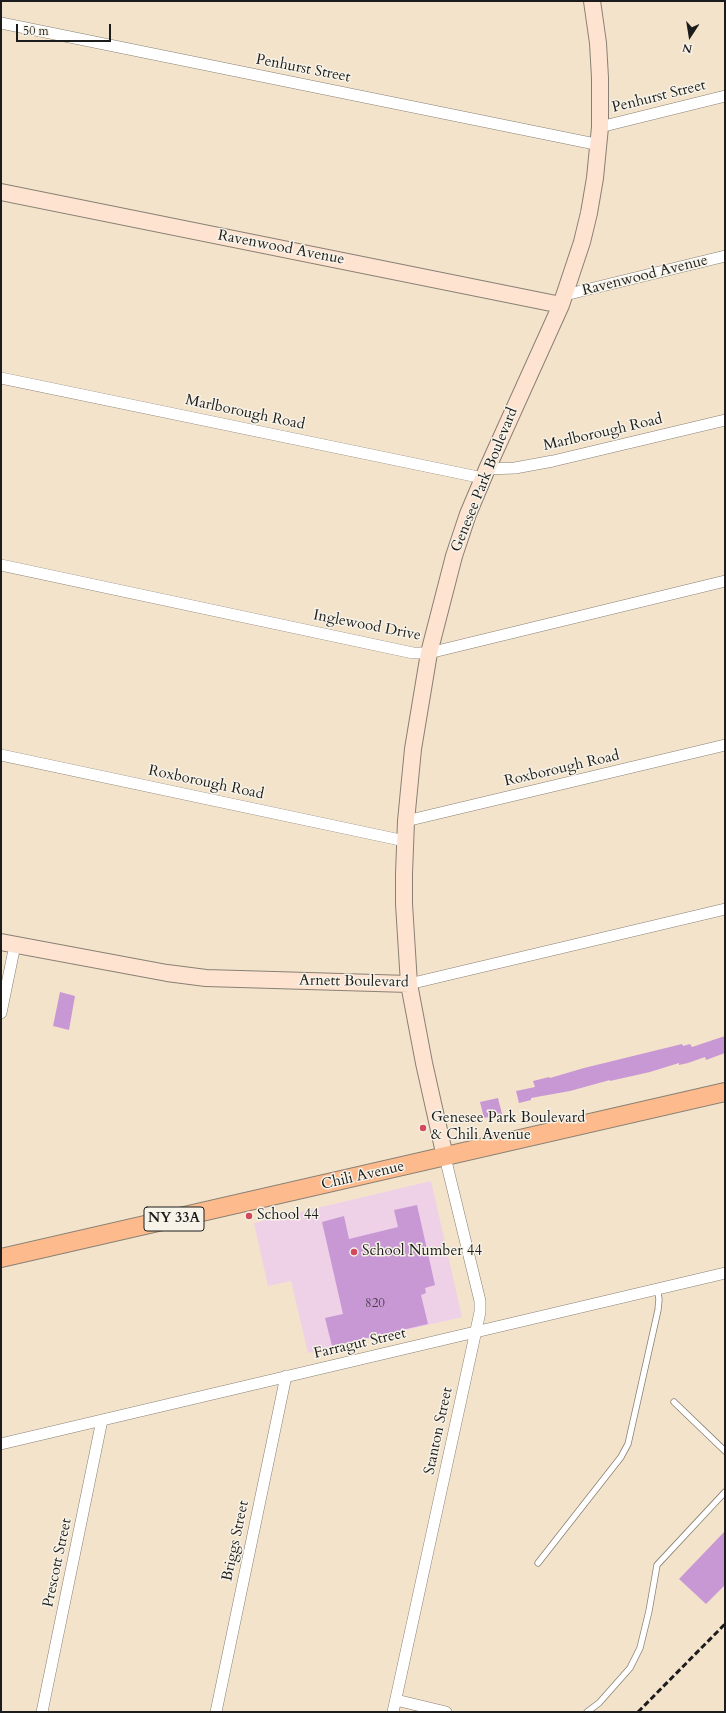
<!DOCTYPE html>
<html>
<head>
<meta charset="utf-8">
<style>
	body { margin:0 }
	#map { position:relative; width:726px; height:1713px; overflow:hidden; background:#f4e3cb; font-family:Cardo,serif }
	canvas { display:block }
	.frame { position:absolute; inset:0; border:2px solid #1c1c1c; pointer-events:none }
	.north { position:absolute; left:670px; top:16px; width:40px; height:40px; -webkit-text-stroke:3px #f7f3e8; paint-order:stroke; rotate:192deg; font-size:11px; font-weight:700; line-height:16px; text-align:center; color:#1c1c1c }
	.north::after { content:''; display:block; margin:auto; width:14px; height:18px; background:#1c1c1c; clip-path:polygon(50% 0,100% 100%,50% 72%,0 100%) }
	.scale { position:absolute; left:16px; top:24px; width:95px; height:18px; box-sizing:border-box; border:2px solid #1c1c1c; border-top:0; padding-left:5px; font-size:12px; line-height:14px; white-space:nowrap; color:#1c1c1c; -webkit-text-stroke:3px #f7f3e8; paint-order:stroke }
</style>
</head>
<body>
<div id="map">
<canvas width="726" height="1713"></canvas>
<div class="frame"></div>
<div class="north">N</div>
<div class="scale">50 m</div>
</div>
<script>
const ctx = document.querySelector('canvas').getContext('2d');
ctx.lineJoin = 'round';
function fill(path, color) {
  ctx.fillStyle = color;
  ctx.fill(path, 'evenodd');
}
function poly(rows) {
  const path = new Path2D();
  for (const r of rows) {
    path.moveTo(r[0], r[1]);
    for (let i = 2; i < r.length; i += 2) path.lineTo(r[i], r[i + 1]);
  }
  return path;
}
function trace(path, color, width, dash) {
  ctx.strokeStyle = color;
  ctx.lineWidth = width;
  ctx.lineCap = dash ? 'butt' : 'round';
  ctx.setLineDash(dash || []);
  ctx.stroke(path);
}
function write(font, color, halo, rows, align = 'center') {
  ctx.font = font + ' Cardo,serif';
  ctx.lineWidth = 3;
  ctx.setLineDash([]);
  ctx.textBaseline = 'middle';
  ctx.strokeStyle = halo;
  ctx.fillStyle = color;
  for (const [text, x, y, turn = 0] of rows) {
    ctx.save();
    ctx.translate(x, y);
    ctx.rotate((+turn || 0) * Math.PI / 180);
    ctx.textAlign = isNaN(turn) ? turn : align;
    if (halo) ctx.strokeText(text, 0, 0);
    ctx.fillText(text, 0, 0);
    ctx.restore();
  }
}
const built = poly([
	[431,1181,462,1317,308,1353,291,1281,268,1286,254,1223]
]);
const building = poly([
	[60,992,75,996,69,1030,53,1026],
	[725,1036,725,1053,706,1060,705,1057,688,1063,679,1065,679,1063,650,1072,610,1081,610,1080,570,1091,531,1098,531,1100,519,1103,516,1091,535,1087,533,1081,549,1077,550,1078,584,1068,682,1044,683,1046,690,1044,692,1047],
	[498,1098,502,1114,484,1118,480,1102],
	[417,1205,435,1285,425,1288,426,1293,421,1295,428,1324,332,1346,325,1318,343,1314,322,1222,344,1216,349,1239,398,1227,394,1210],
	[725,1531,725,1585,706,1604,679,1579]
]);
const lane = poly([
	[674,1402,725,1451],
	[538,1563,621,1457,628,1444,658,1310,659,1299,657,1288],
	[587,1712,599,1703,630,1668,640,1648,649,1611,657,1565,725,1492]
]);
const street = poly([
	[1,23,600,145],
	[600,127,725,96],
	[565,295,725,256],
	[1,378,483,478],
	[487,469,515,468,553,461,725,420],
	[1,565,413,653,429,653,725,581],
	[1,755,405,841],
	[406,821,725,745],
	[409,984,725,909],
	[1,1013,15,945],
	[1,1444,725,1273],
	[396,1700,446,1712],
	[42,1712,102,1420],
	[216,1712,286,1376],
	[393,1712,480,1312,480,1301,445,1157]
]);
const secondary = poly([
	[1,192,561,305],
	[1,942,167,973,206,978,409,984],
	[445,1157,424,1063,409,984,404,904,404,874,406,821,413,749,429,653,454,556,468,514,487,469,561,305,582,242,589,213,595,178,600,127,600,78,598,43,592,1]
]);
const primary = poly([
	[1,1258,725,1092]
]);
const rail = poly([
	[638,1712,725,1624]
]);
const markers = [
	[423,1128,4,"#d1495b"],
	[249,1216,4,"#d1495b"],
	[354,1252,4,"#d1495b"]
];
const numberNames = [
	["820",375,1304]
];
const shields = [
	[174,1219,60]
];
const shieldNames = [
	["NY 33A",174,1219]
];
const streetNames = [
	["Penhurst Street",303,69,11],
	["Penhurst Street",659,97,-14],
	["Ravenwood Avenue",281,248,11],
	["Ravenwood Avenue",645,276,-14],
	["Marlborough Road",245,413,12],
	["Marlborough Road",603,433,-13],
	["Genesee Park Boulevard",485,480,-68],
	["Inglewood Drive",367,626,11],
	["Roxborough Road",562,769,-13],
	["Roxborough Road",206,783,12],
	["Arnett Boulevard",354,982,1],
	["Chili Avenue",363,1176,-13],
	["Farragut Street",360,1344,-13],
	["Stanton Street",439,1431,-78],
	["Briggs Street",236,1541,-78],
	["Prescott Street",58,1563,-78]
];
const poiNames = [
	["Genesee Park Boulevard",431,1119],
	["& Chili Avenue",431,1136],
	["School 44",257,1216],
	["School Number 44",362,1252]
];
fill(built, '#eed0e7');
fill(building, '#c898d4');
trace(lane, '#888074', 7);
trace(street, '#888074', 12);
trace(secondary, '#888074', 18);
trace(primary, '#888074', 20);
trace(lane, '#fff', 5.5);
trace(street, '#fff', 11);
trace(secondary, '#fee3d1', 16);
trace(primary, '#fcba8d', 18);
trace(rail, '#1c1c1c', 3, [6, 3]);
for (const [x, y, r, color] of markers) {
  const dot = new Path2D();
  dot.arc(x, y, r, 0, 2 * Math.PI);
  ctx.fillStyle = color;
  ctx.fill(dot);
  trace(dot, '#f7f3e8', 1.5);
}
write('13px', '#473b4a', null, numberNames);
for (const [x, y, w] of shields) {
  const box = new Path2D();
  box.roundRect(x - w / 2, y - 12, w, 24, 3);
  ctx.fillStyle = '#f7f3e8';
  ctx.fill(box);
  trace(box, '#1c1c1c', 1);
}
write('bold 14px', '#1c1c1c', null, shieldNames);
write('15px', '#1c1c1c', '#f7f3e8', streetNames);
write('15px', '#1c1c1c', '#f7f3e8', poiNames, 'left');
</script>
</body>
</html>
